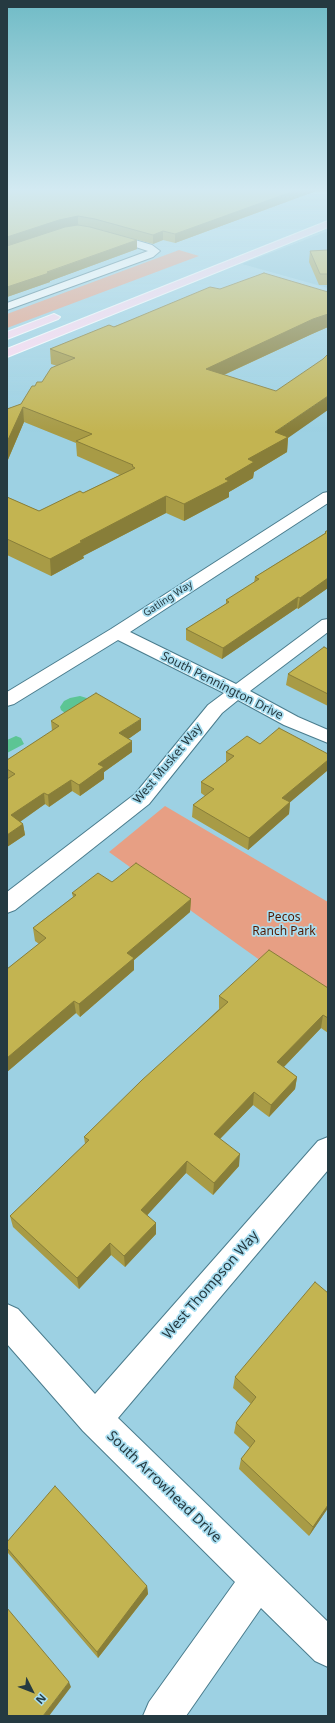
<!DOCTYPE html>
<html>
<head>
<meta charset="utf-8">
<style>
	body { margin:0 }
	#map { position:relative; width:335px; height:1723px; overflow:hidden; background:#9dd1e3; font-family:"Noto Sans",sans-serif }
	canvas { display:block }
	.frame { position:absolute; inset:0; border:8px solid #253a41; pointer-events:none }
	.north { position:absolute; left:12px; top:1671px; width:40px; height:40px; -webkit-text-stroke:3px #a9def0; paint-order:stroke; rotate:132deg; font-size:11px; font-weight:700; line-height:16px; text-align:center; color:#253a41 }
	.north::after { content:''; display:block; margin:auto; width:14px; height:18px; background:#253a41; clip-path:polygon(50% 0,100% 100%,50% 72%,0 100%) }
</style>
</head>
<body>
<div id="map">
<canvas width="335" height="1723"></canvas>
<div class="frame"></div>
<div class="north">N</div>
</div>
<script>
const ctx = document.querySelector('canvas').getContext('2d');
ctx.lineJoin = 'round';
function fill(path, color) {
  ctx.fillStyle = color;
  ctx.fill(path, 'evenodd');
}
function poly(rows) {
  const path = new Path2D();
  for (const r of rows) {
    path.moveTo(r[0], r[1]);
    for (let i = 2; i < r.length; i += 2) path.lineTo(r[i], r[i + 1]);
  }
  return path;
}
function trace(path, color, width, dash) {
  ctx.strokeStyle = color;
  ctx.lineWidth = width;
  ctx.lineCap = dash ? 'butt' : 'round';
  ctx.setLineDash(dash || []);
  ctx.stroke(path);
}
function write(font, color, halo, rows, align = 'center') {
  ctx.font = font + ' "Noto Sans",sans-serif';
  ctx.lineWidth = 3.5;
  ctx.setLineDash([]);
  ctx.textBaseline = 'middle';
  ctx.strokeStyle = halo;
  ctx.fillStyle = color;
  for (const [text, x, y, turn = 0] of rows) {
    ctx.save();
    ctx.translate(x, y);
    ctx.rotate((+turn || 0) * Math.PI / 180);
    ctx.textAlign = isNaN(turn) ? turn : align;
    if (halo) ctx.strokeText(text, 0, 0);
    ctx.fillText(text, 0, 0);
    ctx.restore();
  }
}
const built = poly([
	[328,231,328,288,242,264]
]);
const green = poly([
	[179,250,199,256,7,328,7,314],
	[165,806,328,902,328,1009,109,852]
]);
const water = poly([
	[80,696,90,699,65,713,61,710,60,707,64,701,70,698],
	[16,736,21,738,24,744,7,753,7,740]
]);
const minor = poly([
	[108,232,152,245,160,251,153,257,7,310,7,303,148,251,105,237,103,235,105,233,108,232],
	[328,492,328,503,130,632,236,684,322,620,328,619,328,632,250,691,298,717,328,730,328,743,284,725,238,700,222,713,149,804,15,910,7,913,7,892,135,794,208,705,224,693,118,640,14,704,7,706,7,692,111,629,323,493,328,492],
	[328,1137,328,1170,118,1418,328,1622,328,1667,315,1661,261,1608,186,1716,143,1716,149,1702,235,1582,83,1431,7,1344,7,1304,18,1309,95,1394,318,1141,328,1137]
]);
const major = poly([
	[328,221,328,227,7,357,7,349,328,221],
	[54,314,60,317,58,319,7,339,7,332,54,314]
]);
const wall = poly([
	[7,191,316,191,175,243,163,240,153,244,90,227,137,240,137,249,50,281,50,282,7,297],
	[328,250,328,285,319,285,309,262,310,251],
	[220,289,328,292,328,327,312,334,224,375,288,438,287,452,254,472,253,478,229,492,229,497,184,521,166,513,83,556,84,558,51,576,7,555,7,497,39,511,83,493,120,475,77,456,76,443,24,422,7,462,7,409,21,404,35,386,42,382,57,366,51,364,50,349],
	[328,530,328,588,298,609,297,608,222,659,186,640,186,629,226,604,226,600,254,583,255,577,325,533,325,532],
	[328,649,328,706,286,685,288,674],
	[51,721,141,730,128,739,132,752,104,772,104,779,80,796,72,791,49,807,45,804,20,821,23,824,25,835,7,847,7,760,52,731],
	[260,744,328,754,328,770,290,802,289,814,248,850,192,817,193,805,205,796,201,793,201,782,226,762,226,752],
	[112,882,191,899,190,912,134,960,134,970,80,1017,76,1013,7,1072,7,969,39,944,35,941,33,928,73,897,72,893],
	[328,988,328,1033,321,1028,284,1067,297,1077,295,1089,269,1117,253,1105,220,1139,239,1166,213,1195,186,1173,147,1215,156,1234,125,1267,111,1255,79,1289,13,1227,10,1216,85,1144,84,1137,219,1009,219,996],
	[328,1293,328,1508,309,1536,239,1469,241,1459,250,1448,234,1433,236,1423,251,1404,233,1388,235,1377],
	[7,1542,147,1586,148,1594,98,1658,8,1553,7,1551]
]);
const shadedWall = poly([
	[294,191,316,191,175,243,175,234],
	[78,216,78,225,60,229,7,246,7,237,59,220],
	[163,231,163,240,153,244,153,235],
	[137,240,137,249,50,281,50,282,7,297,7,287],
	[328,314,328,327,312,334,206,383,206,369,313,319],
	[328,396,328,410,288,438,287,452,254,472,253,478,229,492,229,497,184,521,184,504,225,479,248,459,275,432],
	[23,407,24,422,7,462,7,442],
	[166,496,166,513,83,556,84,558,51,576,50,559,80,541],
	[328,578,328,588,298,609,300,598],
	[298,597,297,608,222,659,223,648],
	[141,719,141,730,120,745,119,733],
	[132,741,132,752,104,772,104,779,80,796,79,785,98,764],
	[328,760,328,770,281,810,282,798],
	[71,780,72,791,49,807,48,795],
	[44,793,45,804,13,827,11,815],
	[290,802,289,814,248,850,249,838],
	[23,824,25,835,7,847,7,835],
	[191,899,190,912,134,960,134,970,80,1017,79,1004,127,953],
	[74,1001,76,1013,7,1072,7,1058],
	[323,1015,321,1028,276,1075,277,1062],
	[297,1077,295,1089,269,1117,271,1105],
	[254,1092,253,1105,213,1146,214,1134],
	[240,1154,239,1166,213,1195,214,1183],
	[187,1161,186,1173,141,1222,141,1210],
	[156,1223,156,1234,125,1267,124,1256],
	[110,1243,111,1255,79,1289,77,1278],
	[328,1505,328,1508,309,1536,313,1527],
	[147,1586,148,1594,98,1658,97,1652],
	[69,1682,71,1687,49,1716,43,1716]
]);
const building = poly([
	[7,191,294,191,175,234,163,231,153,235,95,219,78,216,59,220,7,237,7,191],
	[78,225,90,227,137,240,47,272,49,273,7,287,7,246,65,227,78,225],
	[328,250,328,274,320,274,310,251,328,250],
	[264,273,328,292,328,314,313,319,206,369,276,391,323,359,328,354,328,396,275,432,288,437,248,459,254,462,225,479,229,481,184,504,166,496,80,541,82,542,50,559,7,539,7,497,39,511,80,491,83,493,135,468,132,466,133,465,76,441,92,434,23,407,7,442,7,409,21,404,32,386,35,386,37,382,42,382,51,368,75,358,50,349,109,325,114,327,210,287,220,289,264,273],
	[328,530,328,578,300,598,298,597,223,648,186,629,229,602,226,600,259,579,255,577,326,533,325,532,328,530],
	[324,647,328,649,328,694,288,674,324,647],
	[96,693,141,719,119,733,132,741,98,764,104,767,79,785,71,780,48,795,44,793,11,815,23,824,7,835,7,779,15,774,7,769,7,760,59,726,51,721,96,693],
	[279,728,328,754,328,760,282,798,290,802,249,838,193,805,214,789,201,782,234,756,226,752,247,736,260,744,279,728],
	[136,863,191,899,127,953,134,958,79,1004,74,1001,7,1058,7,969,46,938,33,928,76,895,72,893,98,873,112,882,136,863],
	[269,950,328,988,328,1018,323,1015,277,1062,297,1077,271,1105,254,1092,214,1134,240,1154,214,1183,187,1161,141,1210,156,1223,124,1256,110,1243,77,1278,10,1216,89,1140,84,1137,142,1080,228,1002,219,996,269,950],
	[315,1282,328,1293,328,1505,313,1527,241,1459,255,1441,236,1423,256,1397,235,1377,315,1282],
	[55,1486,147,1586,97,1652,7,1548,7,1542,55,1486],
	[7,1608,69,1682,43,1716,7,1716,7,1608]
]);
const farStreetnames = [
	["Gatling Way",168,599,-33]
];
const streetNames = [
	["South Pennington Drive",222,686,27],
	["West Musket Way",168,764,-50]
];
const parkNames = [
	["Pecos",284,918],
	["Ranch Park",284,932]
];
const nearStreetnames = [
	["West Thompson Way",211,1285,-49],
	["South Arrowhead Drive",164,1487,44]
];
fill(built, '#89c5da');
fill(green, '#e79f84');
fill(water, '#5cc594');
trace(minor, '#4a7c8d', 2);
trace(major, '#fff', 2);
fill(minor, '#fff');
fill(major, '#fedaf1');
fill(wall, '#a89b46');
fill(shadedWall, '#887e39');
fill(building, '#c3b451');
trace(building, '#887e39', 1);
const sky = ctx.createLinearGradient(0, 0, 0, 432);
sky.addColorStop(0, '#70bbc6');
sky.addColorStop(0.44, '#d3eaf2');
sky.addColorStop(1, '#d3eaf200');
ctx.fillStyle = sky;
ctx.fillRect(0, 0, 335, 432);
write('10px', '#253a41', '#a9def0', farStreetnames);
write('12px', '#253a41', '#a9def0', streetNames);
write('12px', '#521901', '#a9def0', parkNames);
write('14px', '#253a41', '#a9def0', nearStreetnames);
</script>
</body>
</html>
